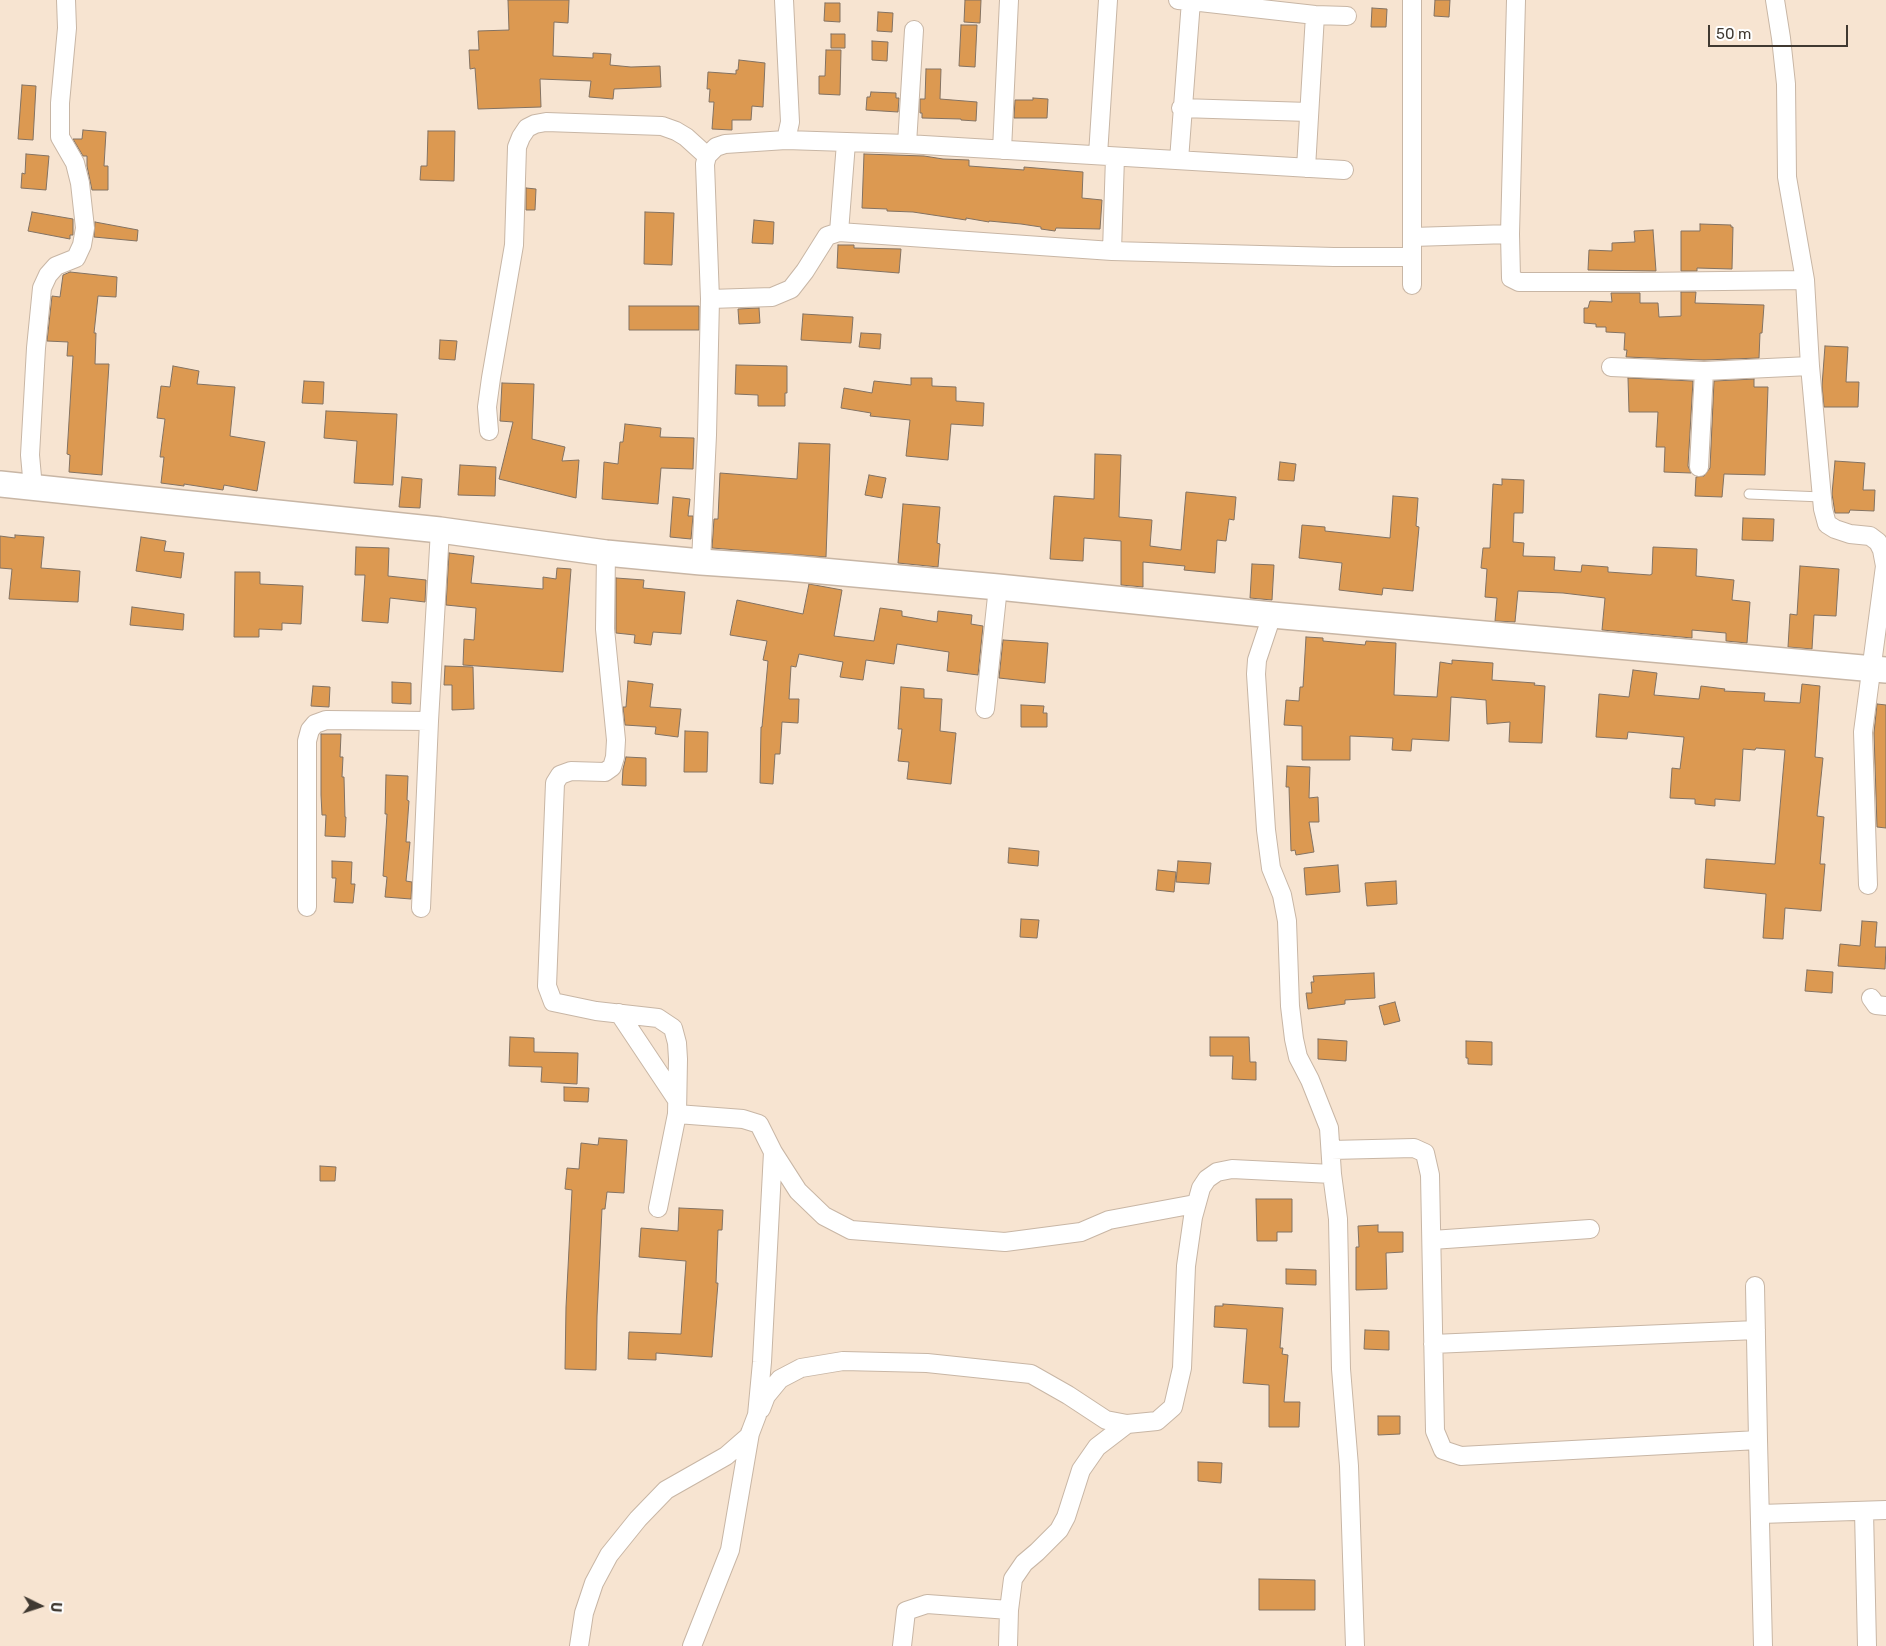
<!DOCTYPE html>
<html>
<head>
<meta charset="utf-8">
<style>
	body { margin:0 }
	#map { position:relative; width:1886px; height:1646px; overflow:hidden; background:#f7e4d1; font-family:Rubik,sans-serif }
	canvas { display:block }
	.north { position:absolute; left:15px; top:1581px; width:50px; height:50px; -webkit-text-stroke:4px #fff; paint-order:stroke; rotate:94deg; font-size:14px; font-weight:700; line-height:20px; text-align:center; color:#403931 }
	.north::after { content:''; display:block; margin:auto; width:18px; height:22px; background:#403931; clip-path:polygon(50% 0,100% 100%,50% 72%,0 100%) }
	.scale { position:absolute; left:1708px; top:25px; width:140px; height:22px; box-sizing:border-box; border:2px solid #403931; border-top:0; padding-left:6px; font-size:15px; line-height:18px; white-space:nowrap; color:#403931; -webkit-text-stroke:4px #fff; paint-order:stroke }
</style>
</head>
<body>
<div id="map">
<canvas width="1886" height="1646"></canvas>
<div class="north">U</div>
<div class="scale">50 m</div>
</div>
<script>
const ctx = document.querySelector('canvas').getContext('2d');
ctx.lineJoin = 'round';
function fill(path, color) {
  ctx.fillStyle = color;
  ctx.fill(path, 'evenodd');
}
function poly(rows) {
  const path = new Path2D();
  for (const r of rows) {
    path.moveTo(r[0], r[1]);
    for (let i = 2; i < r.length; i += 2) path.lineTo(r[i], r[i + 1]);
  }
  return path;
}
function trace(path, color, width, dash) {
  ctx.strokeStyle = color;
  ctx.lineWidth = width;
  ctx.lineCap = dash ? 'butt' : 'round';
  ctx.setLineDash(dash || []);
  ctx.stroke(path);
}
const building = poly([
	[508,0,569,0,568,23,554,22,553,56,593,58,593,53,611,54,610,65,631,67,660,66,661,87,614,89,613,99,589,97,591,81,540,79,541,107,478,109,475,68,470,69,469,50,479,50,478,31,509,30,508,0],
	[965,0,981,0,980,23,964,22,965,0],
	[1435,0,1450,0,1449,17,1434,16,1435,0],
	[825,3,840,3,840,22,824,21,825,3],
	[1372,8,1387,9,1386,27,1371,27,1372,8],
	[878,12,893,13,892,32,877,31,878,12],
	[961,25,977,25,975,67,959,66,961,25],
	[831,34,845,34,845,48,831,48,831,34],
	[872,41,888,42,887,61,872,60,872,41],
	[826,50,841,50,840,95,819,94,819,76,825,76,826,50],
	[739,60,765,63,763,107,752,106,751,120,732,120,732,130,712,129,714,102,709,102,710,89,707,89,708,72,736,74,736,70,738,70,739,60],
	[926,69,941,69,940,99,977,102,976,121,961,120,961,119,922,118,922,113,920,113,920,99,925,99,926,69],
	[22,85,36,86,33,140,18,139,22,85],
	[871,92,896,93,896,98,899,98,898,112,866,110,867,97,870,97,871,92],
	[1033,98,1048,99,1047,118,1014,118,1015,100,1033,100,1033,98],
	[83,130,106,132,104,166,108,166,108,190,92,190,87,166,87,156,83,156,73,139,82,139,83,130],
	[428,131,455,131,454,181,420,180,421,166,427,166,428,131],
	[26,154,49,156,46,190,21,188,22,173,25,174,26,154],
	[864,154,924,156,943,159,969,160,969,166,1024,170,1024,167,1083,172,1082,198,1102,200,1100,229,1056,228,1055,231,1041,229,1041,227,1021,224,989,221,989,222,966,218,966,220,913,212,887,211,887,209,862,208,864,154],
	[526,188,536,189,535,210,526,210,526,188],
	[32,212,73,219,73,235,70,235,70,239,28,231,32,212],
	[645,212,674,213,672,265,644,264,645,212],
	[754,220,774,222,773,244,752,243,754,220],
	[95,222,138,230,137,241,94,237,95,222],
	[1700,224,1731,225,1731,227,1733,227,1732,269,1697,268,1697,271,1681,271,1681,231,1700,231,1700,224],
	[1653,230,1656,271,1588,270,1589,250,1612,251,1612,243,1635,242,1634,231,1653,230],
	[838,245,854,245,854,248,901,249,899,273,837,268,838,245],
	[70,272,117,277,116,297,98,296,94,333,96,333,95,364,109,364,102,475,69,472,70,455,67,454,73,356,67,356,68,342,47,341,52,296,60,297,63,275,70,272],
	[1681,292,1696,292,1695,303,1764,305,1762,333,1760,333,1759,358,1704,360,1626,357,1627,350,1624,350,1625,333,1606,332,1606,327,1596,327,1596,324,1584,323,1584,308,1588,308,1590,301,1612,302,1611,293,1640,293,1640,303,1658,303,1659,317,1681,316,1681,292],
	[629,306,699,306,699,330,629,330,629,306],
	[759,308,760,323,739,324,738,309,759,308],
	[803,314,853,317,851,343,801,340,803,314],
	[861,333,881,334,880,349,859,347,861,333],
	[440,340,457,341,455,360,439,359,440,340],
	[1825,346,1848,347,1846,382,1859,382,1858,407,1824,407,1822,386,1825,346],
	[736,365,787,366,787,393,785,393,785,406,758,406,758,395,735,394,736,365],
	[173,366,199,371,197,384,235,387,230,436,265,442,257,491,224,485,223,490,184,484,184,486,161,483,164,457,160,457,165,419,157,418,161,386,170,387,173,366],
	[911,378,932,378,932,386,956,387,956,401,984,403,983,426,951,424,948,460,906,456,910,420,870,416,871,413,841,408,844,388,872,393,874,381,911,385,911,378],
	[1628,378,1693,381,1688,466,1691,473,1664,472,1665,447,1656,447,1658,412,1629,412,1628,378],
	[1754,379,1754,387,1768,387,1765,475,1724,474,1722,497,1695,496,1696,477,1704,476,1710,468,1714,381,1754,379],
	[304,381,324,382,323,404,302,403,304,381],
	[502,383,534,384,532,439,565,447,562,461,579,460,576,498,499,479,513,422,500,421,502,383],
	[326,411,397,414,393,485,354,483,357,441,324,438,326,411],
	[625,424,661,428,660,437,694,438,693,469,661,468,658,504,602,499,604,462,618,464,620,442,623,442,625,424],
	[799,443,830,444,826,557,712,548,714,519,718,519,720,473,797,479,799,443],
	[1095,454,1121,455,1119,517,1152,520,1150,546,1181,550,1186,492,1236,497,1234,520,1229,519,1226,541,1217,540,1215,573,1184,570,1185,566,1143,562,1143,587,1121,585,1121,541,1084,538,1083,561,1050,559,1054,496,1094,499,1095,454],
	[1835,461,1865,463,1863,490,1875,490,1874,511,1850,510,1849,513,1835,513,1832,494,1835,461],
	[1280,462,1296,464,1294,481,1278,480,1280,462],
	[460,465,496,467,495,496,458,495,460,465],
	[869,475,886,478,882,498,865,495,869,475],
	[402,477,422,479,420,508,399,507,402,477],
	[1502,479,1524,480,1523,513,1514,513,1513,542,1524,543,1523,556,1555,557,1554,570,1581,572,1582,565,1608,567,1608,572,1650,575,1652,574,1653,547,1697,549,1696,576,1734,580,1732,600,1750,602,1747,643,1726,641,1726,633,1692,630,1692,638,1602,630,1605,598,1563,593,1518,591,1515,622,1495,621,1497,598,1485,597,1487,569,1481,568,1483,548,1490,548,1493,484,1502,485,1502,479],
	[1393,496,1418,498,1416,526,1419,527,1413,591,1383,588,1382,595,1339,590,1342,563,1299,558,1302,525,1325,527,1325,531,1390,538,1393,496],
	[673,497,690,499,688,516,693,516,691,539,670,537,673,497],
	[903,504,940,507,937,543,940,544,938,567,898,563,903,504],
	[1743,518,1774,519,1773,541,1742,540,1743,518],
	[15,535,44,537,41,568,80,571,78,602,9,599,12,569,0,568,0,536,15,538,15,535],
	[141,537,166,541,164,551,184,553,181,578,136,571,141,537],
	[356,547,389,548,388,576,426,580,425,602,390,598,388,623,362,621,365,575,355,575,356,547],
	[449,553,474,556,471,583,543,589,543,577,556,579,557,568,571,569,563,672,463,665,464,639,474,640,476,608,446,605,449,553],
	[1252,564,1274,565,1272,600,1250,598,1252,564],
	[1800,566,1839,569,1836,616,1814,615,1812,649,1788,647,1790,614,1797,615,1800,566],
	[235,572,260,572,260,584,303,586,301,624,282,623,282,630,259,629,259,637,234,637,235,572],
	[616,578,644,580,643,588,685,592,681,634,653,632,651,645,634,643,635,635,616,633,616,578],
	[809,584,842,590,834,636,874,641,880,608,902,611,902,616,937,622,938,611,972,615,971,624,983,626,978,675,947,671,949,652,897,644,894,664,866,660,863,680,840,677,843,662,799,654,796,667,791,666,789,699,799,699,798,723,782,722,780,754,775,754,773,784,760,783,761,727,762,727,768,661,763,660,767,641,730,635,737,600,803,614,809,584],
	[132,607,184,614,183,630,130,625,132,607],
	[1306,637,1323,638,1323,641,1365,645,1366,641,1396,643,1394,695,1437,697,1440,662,1452,664,1452,660,1493,663,1492,680,1535,683,1534,685,1545,686,1542,743,1509,742,1510,722,1487,724,1486,700,1451,697,1449,741,1412,739,1411,751,1392,750,1393,738,1350,736,1350,760,1302,760,1302,726,1284,725,1286,700,1299,701,1300,687,1303,687,1306,637],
	[1003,640,1048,643,1045,683,999,678,1003,640],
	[445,666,473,667,474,709,452,710,452,685,444,685,445,666],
	[1633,670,1657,673,1654,695,1699,699,1701,686,1725,689,1724,691,1765,693,1764,701,1800,703,1802,684,1820,686,1815,757,1823,758,1817,816,1824,817,1820,864,1825,864,1821,911,1785,908,1783,939,1763,938,1766,894,1704,888,1706,859,1775,864,1785,750,1756,748,1755,750,1743,749,1740,801,1715,799,1715,806,1695,804,1695,799,1670,798,1672,768,1680,769,1684,737,1628,732,1627,739,1596,737,1599,694,1629,697,1633,670],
	[628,681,653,684,650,707,681,709,678,737,655,734,656,727,625,725,623,707,626,707,628,681],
	[392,682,411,683,411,704,392,703,392,682],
	[313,686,330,687,329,707,311,706,313,686],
	[901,687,924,689,924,698,942,699,940,731,956,733,951,784,907,779,909,762,898,761,902,729,898,729,901,687],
	[1877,704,1886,705,1886,828,1877,827,1874,733,1877,704],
	[1021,705,1044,706,1043,713,1047,713,1047,727,1021,727,1021,705],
	[685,731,708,732,707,772,684,772,685,731],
	[321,734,341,734,340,757,343,757,342,777,344,777,345,817,346,817,345,837,325,836,326,815,322,815,321,795,321,734],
	[626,757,646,758,646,786,622,785,623,769,626,757],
	[1287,766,1310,767,1309,798,1318,797,1319,822,1309,822,1314,852,1296,855,1295,850,1291,851,1289,787,1286,787,1287,766],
	[386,775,408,776,407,800,409,801,406,842,410,842,406,881,412,882,411,899,385,897,387,877,383,876,387,814,385,814,386,775],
	[1009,848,1039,851,1038,866,1008,863,1009,848],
	[332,861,352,862,351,884,355,884,353,903,334,902,336,878,332,878,332,861],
	[1178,861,1211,863,1209,884,1176,882,1178,861],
	[1338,865,1340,892,1306,895,1304,868,1338,865],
	[1158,870,1176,872,1174,892,1156,890,1158,870],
	[1396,881,1397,904,1367,906,1365,883,1396,881],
	[1021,919,1039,920,1037,938,1020,937,1021,919],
	[1862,921,1877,922,1875,947,1886,947,1885,969,1838,966,1840,944,1860,946,1862,921],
	[1807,970,1833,972,1832,993,1805,991,1807,970],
	[1374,973,1375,998,1345,1000,1345,1004,1308,1009,1306,993,1312,993,1311,982,1314,982,1313,976,1374,973],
	[1395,1002,1400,1021,1384,1025,1379,1006,1395,1002],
	[510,1037,534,1038,534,1052,578,1053,577,1084,541,1082,542,1067,509,1066,510,1037],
	[1210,1037,1249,1037,1250,1062,1256,1062,1256,1080,1232,1079,1233,1056,1210,1056,1210,1037],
	[1318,1039,1347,1041,1346,1061,1318,1059,1318,1039],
	[1466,1041,1492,1042,1492,1065,1468,1064,1468,1058,1466,1058,1466,1041],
	[564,1087,589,1088,588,1102,564,1101,564,1087],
	[599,1138,627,1140,624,1193,607,1192,605,1209,602,1209,597,1316,596,1370,565,1369,566,1307,572,1190,565,1189,567,1168,579,1169,581,1143,598,1145,599,1138],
	[320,1166,336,1167,335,1181,320,1181,320,1166],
	[1256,1199,1292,1199,1292,1232,1277,1232,1277,1241,1257,1241,1256,1199],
	[679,1208,723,1210,722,1230,718,1230,716,1283,718,1283,712,1357,656,1353,656,1360,628,1359,629,1332,681,1334,686,1261,639,1257,641,1228,678,1231,679,1208],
	[1378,1225,1378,1232,1403,1232,1403,1252,1386,1253,1387,1289,1356,1290,1356,1247,1359,1247,1358,1226,1378,1225],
	[1286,1269,1316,1270,1316,1285,1286,1284,1286,1269],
	[1223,1304,1283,1308,1280,1348,1283,1348,1282,1354,1288,1355,1284,1402,1300,1402,1299,1427,1269,1427,1269,1385,1243,1383,1247,1329,1214,1327,1215,1306,1223,1306,1223,1304],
	[1365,1330,1389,1331,1389,1350,1364,1349,1365,1330],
	[1378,1416,1400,1416,1400,1434,1378,1435,1378,1416],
	[1198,1462,1222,1463,1221,1483,1198,1481,1198,1462],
	[1259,1579,1315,1580,1315,1610,1259,1610,1259,1579]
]);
const lane = poly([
	[1749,494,1822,497]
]);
const street = poly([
	[784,0,790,122,786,140],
	[1178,0,1191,1,1179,160],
	[1412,0,1412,285],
	[1516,0,1510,234,1511,278,1519,282,1641,282,1805,280],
	[1775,0,1781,38,1786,84,1787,177,1805,280,1810,366,1823,509,1827,524,1835,529,1850,534,1870,536,1878,542,1882,550,1885,566,1863,732,1868,885],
	[1191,1,1315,15,1347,16],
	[1181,108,1309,112],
	[907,144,914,30],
	[1002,150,1009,0],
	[1098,155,1108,0],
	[1306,168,1315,15],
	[839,232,846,143],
	[1412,237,1510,234],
	[1112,251,1115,157],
	[710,299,772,297,791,289,805,271,827,236,839,232,1112,251,1334,257,1412,257],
	[1611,367,1704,371,1810,366],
	[489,431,487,407,491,378,514,245,517,147,521,137,527,128,535,124,546,122,662,126,676,131,686,137,707,156],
	[1699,467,1704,371],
	[33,488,30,455,36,348,42,288,48,275,56,266,76,258,82,245,85,228,80,183,75,163,60,137,60,103,67,28,66,0],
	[701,562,707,435,710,299,705,164,707,156,716,147,725,144,786,140,907,144,1344,170],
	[1272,615,1257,660,1256,674,1266,830,1271,868,1282,895,1287,921,1290,1006,1294,1039,1298,1057,1310,1080,1329,1128,1332,1174,1338,1219,1341,1369,1349,1466,1355,1646],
	[985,709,998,587],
	[307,907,307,741,310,730,315,724,326,720,429,721],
	[421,908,429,721,440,530],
	[1871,998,1876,1005,1886,1006],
	[619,1013,677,1100],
	[1331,1150,1414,1148,1425,1153,1430,1175,1435,1431,1443,1450,1461,1456,1758,1440,1763,1646],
	[773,1152,798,1191,824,1216,851,1230,1005,1242,1081,1232,1109,1220,1195,1204],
	[658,1208,677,1114],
	[1432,1240,1590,1229],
	[1755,1286,1758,1440],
	[1433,1344,1756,1330],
	[761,1409,766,1396,780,1379,801,1368,843,1361,927,1363,1031,1374,1068,1395,1106,1420,1127,1424,1157,1421,1173,1407,1182,1368,1186,1266,1193,1217,1201,1188,1207,1179,1217,1172,1232,1169,1332,1174],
	[1864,1511,1867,1646],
	[1760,1514,1886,1510],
	[579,1646,584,1613,594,1583,609,1555,638,1519,666,1490,726,1456,749,1436,757,1415,762,1362,773,1152,759,1124,743,1119,677,1114,678,1059,677,1043,673,1028,658,1018,596,1011,553,1002,547,986,555,783,560,775,571,771,605,772,612,767,615,757,616,740,605,629,606,553],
	[692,1646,730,1550,750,1433],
	[902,1646,906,1611,927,1604,1009,1610],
	[1008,1646,1009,1610,1013,1579,1024,1563,1037,1552,1059,1530,1066,1517,1081,1470,1097,1447,1127,1424]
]);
const secondary = poly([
	[0,484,440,530,606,553,701,562,789,568,998,587,1272,615,1886,670]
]);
fill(building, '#dc9951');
trace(building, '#837262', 1);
trace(lane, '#c8b6a5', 11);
trace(street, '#c8b6a5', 20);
trace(secondary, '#c8b6a5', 28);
trace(lane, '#fff', 9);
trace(street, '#fff', 18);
trace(secondary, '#fff', 25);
</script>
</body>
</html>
